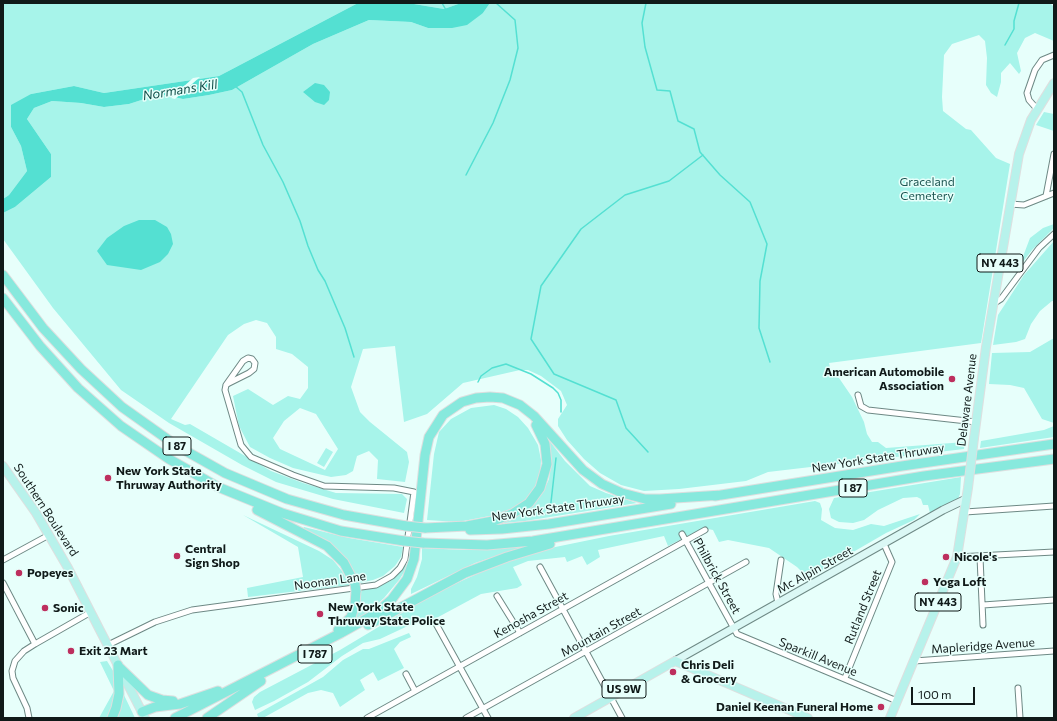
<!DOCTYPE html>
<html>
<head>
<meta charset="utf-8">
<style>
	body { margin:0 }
	#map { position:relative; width:1057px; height:721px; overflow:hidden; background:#e7fffb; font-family:Commissioner,sans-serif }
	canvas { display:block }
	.frame { position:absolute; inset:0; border:4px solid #101a19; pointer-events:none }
	.scale { position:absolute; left:911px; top:687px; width:64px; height:18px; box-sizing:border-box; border:2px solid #101a19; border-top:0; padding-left:5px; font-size:12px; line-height:14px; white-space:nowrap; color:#101a19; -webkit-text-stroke:3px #e7fffb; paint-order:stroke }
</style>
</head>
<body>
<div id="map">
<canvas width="1057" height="721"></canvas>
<div class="frame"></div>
<div class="scale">100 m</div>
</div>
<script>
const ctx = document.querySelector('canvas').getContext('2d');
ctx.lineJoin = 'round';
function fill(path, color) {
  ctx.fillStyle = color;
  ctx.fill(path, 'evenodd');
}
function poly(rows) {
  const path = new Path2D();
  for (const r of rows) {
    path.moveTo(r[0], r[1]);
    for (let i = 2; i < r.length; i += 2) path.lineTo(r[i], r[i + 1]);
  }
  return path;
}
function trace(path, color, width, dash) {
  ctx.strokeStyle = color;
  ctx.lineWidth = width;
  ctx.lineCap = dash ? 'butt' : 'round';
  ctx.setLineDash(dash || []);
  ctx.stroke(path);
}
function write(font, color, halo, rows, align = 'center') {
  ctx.font = font + ' Commissioner,sans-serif';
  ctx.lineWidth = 3;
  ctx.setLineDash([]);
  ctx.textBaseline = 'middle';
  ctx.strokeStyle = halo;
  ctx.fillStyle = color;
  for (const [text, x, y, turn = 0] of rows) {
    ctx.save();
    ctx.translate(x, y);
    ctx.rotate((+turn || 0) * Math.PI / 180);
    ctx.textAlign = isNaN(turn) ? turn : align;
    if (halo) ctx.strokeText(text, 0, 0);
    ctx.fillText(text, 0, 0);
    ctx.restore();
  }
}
const green = poly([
	[3,3,358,3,219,76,104,93,74,86,31,94,11,127,21,146,27,171,9,195,3,199],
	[408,3,461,3,444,9],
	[490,3,1050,3,1054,7,1054,41,1035,33,1025,38,1017,53,1021,71,1019,74,1010,63,1001,73,1001,82,997,97,991,93,986,85,987,58,985,41,979,35,952,44,944,55,942,97,943,111,966,129,971,130,996,158,1010,164,981,343,829,363,832,376,839,378,852,397,864,422,867,434,872,442,878,442,886,448,965,442,964,449,768,472,746,481,679,489,644,491,621,485,600,473,584,459,567,440,558,426,558,419,567,405,561,391,541,376,528,370,520,370,463,383,427,414,404,422,395,346,363,349,351,387,360,412,370,422,407,452,409,462,405,482,377,479,378,460,369,451,357,456,353,471,346,475,331,477,293,468,270,458,250,447,239,426,233,396,248,389,273,405,288,396,300,399,308,388,308,367,292,354,276,349,276,337,267,323,256,320,244,324,228,335,171,419,185,425,190,424,271,471,303,483,336,493,402,494,407,499,404,513,333,499,276,482,242,465,169,423,121,390,53,308,3,239,3,213,15,207,51,177,51,154,27,119,34,108,52,101,81,103,104,107,129,104,160,94,183,99,209,95,232,90,313,44,369,20,411,22,428,28,483,13],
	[300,408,316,414,338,449,325,470,280,449,273,438,284,421],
	[1044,112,1054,114,1054,131,1036,125],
	[1054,224,1054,228,1032,250,1019,267,1030,238,1043,228],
	[1054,241,1054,301,1052,301,1040,311,1031,324,1025,339,1016,342,993,345,998,315,1024,275],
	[1054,338,1054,423,1042,419,1024,388,1010,385,989,384,992,353,1030,352],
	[494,405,506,409,518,417,528,428,538,445,541,460,540,479,535,489,526,501,513,510,500,514,458,522,427,520,434,454,439,432,451,419,471,408],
	[1054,426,1054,437,980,448,981,441,1044,430],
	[548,439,565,461,590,486,606,493,637,503,525,521,493,524,544,490,549,479,550,471,551,454],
	[326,448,333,452,324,467,317,463],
	[961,477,960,494,958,499,930,513,928,505,923,505,921,499,917,497,903,498,878,510,864,520,853,523,839,522,831,518,829,509,834,498],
	[815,501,820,503,822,509,821,520,835,528,853,530,871,524,884,526,920,514,914,520,886,533,810,577,805,575,797,567,769,548,728,540,719,542,713,530,703,528,668,546,664,536,598,550,600,557,587,565,582,556,567,562,565,557,528,561,513,567,522,585,517,588,481,594,429,622,427,617,380,639,363,643,342,656,308,682,274,701,255,710,252,702,254,697,260,692,340,650,437,592,499,564,531,552,609,536],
	[243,515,319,551,333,560,342,571,349,585,248,597,247,588,303,577,298,547],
	[304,527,349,538,403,547,401,557,395,566,383,576,373,580,359,583,347,560,317,536,303,529],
	[524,547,475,563,411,594,411,589,417,577,422,559,422,548,464,550],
	[405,565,408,566,399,580,384,598,368,612,352,621,360,591,379,586,390,581],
	[409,633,411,637,400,642,394,649,404,668,378,681,373,672,360,680,365,690,340,707,333,693,321,690,308,693,263,718,256,718,258,717,257,714,323,677,343,660,363,649,369,649],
	[107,661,115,674,116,686,112,709,107,718,99,718,114,691,100,662],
	[124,695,135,718,115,718,121,708]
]);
const water = poly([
	[358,3,408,3,444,9,461,3,490,3,483,13,467,25,452,28,428,28,411,22,369,20,313,44,232,90,209,95,183,99,160,94,129,104,104,107,81,103,52,101,34,108,27,119,51,154,51,177,15,207,3,213,3,199,9,195,27,171,21,146,11,127,11,105,31,94,74,86,104,93,219,76],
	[315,83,324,85,330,92,329,100,324,105,315,102,303,92],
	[139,220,155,220,167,227,171,234,173,244,168,254,160,262,141,270,107,265,97,251,107,238,124,226]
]);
const pier = poly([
	[200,77,175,99,171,98,193,78]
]);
const stream = poly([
	[442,3,446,10],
	[646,3,642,23,645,47,657,90,670,91,678,121,694,129,700,152,720,175,750,202,767,244,760,281,759,328,770,362],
	[1005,45,1014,29,1014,21,1019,3],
	[235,86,242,92,263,145,283,182,300,221,308,246,318,270,325,281,345,328,354,357],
	[466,175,493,123,510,80,518,48,515,20,496,3],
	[478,382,481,376,492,368,506,364,531,374,553,388,558,393,561,400,561,412],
	[648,452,626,428,616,400,554,374,531,339,541,286,581,229,625,195,669,181,703,155],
	[550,511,556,458]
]);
const street = poly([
	[1037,109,1029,100,1027,93,1035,70,1042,60,1054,55],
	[1046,196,1054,154],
	[1010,204,1024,205,1054,193],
	[993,304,1001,299,1039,248,1054,234],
	[858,395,861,406,868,410,976,422],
	[965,512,1054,506],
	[682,534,737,634,897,701],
	[957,557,1054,552],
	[980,557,983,625],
	[3,560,49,535],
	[540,567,622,718],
	[3,583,35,644],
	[497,596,520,633],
	[778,603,776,594,781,560],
	[983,605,1054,600],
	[435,622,488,718],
	[108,645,155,622,192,610,376,585,392,576,400,568,405,559,414,492,394,488,324,486,293,475,251,457,241,445,225,390,226,385,229,383,249,373,254,369,255,363,252,359,248,358,243,361,226,385],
	[914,661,1054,651],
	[406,674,415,691],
	[845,678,892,562,884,544],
	[1018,688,1020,718],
	[29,718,27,708,13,678,12,671,15,661,24,651,35,644,91,612],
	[367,718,705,530],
	[466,718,746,562]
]);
const secondary = poly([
	[675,661,943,510,966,499]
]);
const primary = poly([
	[974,438,986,347,1019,154,1031,120,1054,83],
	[3,466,36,513,68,568,145,718],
	[574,718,675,661,808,718],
	[890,718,957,557,968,488]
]);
const highway = poly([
	[3,275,43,328,81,369,122,407,177,446,225,473,287,499,344,515,406,526],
	[3,298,40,346,78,388,121,426,169,459,218,487,282,513,341,531,404,541],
	[715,496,902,466,1054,444],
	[257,510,327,546,344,563,355,584],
	[425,528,467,526,493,521,512,514,529,503,540,488,547,464,545,444,536,425],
	[470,530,502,529,549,524,671,504],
	[423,543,487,545,533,541,924,476,1054,459],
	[368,625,465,573,507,557,550,544],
	[338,630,351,617,355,604,356,591],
	[119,667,148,695,162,700,173,701],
	[142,712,155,707,180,704,218,691],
	[112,718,116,708,119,694,118,665],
	[175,718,341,633,375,614,392,599,407,579,414,559,425,455,429,437,443,415,462,402,476,398,490,397,503,398,520,405,534,416,583,470,602,484,622,493,645,499,660,499,722,495],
	[207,718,261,681]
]);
const primaryBridge = poly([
	[968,488,974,438]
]);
const highwayBridge = poly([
	[406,526,425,528],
	[404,541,423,543],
	[355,584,356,591]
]);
const markers = [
	[952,379,4,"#bd2f5e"],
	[108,478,4,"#bd2f5e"],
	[177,556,4,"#bd2f5e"],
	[946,557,4,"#bd2f5e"],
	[19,573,4,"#bd2f5e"],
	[925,582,4,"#bd2f5e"],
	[45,608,4,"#bd2f5e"],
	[320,614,4,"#bd2f5e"],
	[71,651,4,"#bd2f5e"],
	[673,672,4,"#bd2f5e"],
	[881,707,4,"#bd2f5e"]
];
const shields = [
	[1000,263,46],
	[177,446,28],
	[853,488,28],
	[938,602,46],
	[315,654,34],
	[624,689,44]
];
const shieldNames = [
	["NY 443",1000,263],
	["I 87",177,446],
	["I 87",853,488],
	["NY 443",938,602],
	["I 787",315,654],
	["US 9W",624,689]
];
const parkNames = [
	["Graceland",927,182],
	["Cemetery",927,196]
];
const poiNames = [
	["American Automobile",944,372,"right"],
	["Association",944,386,"right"],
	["New York State",116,471],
	["Thruway Authority",116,485],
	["Central",185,549],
	["Sign Shop",185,563],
	["Nicole's",954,557],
	["Popeyes",27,573],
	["Yoga Loft",933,582],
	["New York State",328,607],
	["Thruway State Police",328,621],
	["Sonic",53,608],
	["Exit 23 Mart",79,651],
	["Chris Deli",681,665],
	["& Grocery",681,679],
	["Daniel Keenan Funeral Home",873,707,"right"]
];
const streetNames = [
	["Delaware Avenue",967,400,-83],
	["New York State Thruway",878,458,-9],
	["New York State Thruway",558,508,-8],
	["Southern Boulevard",46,510,57],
	["Mc Alpin Street",815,570,-29],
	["Philbrick Street",717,576,61],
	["Noonan Lane",330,581,-8],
	["Rutland Street",863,607,-68],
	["Kenosha Street",531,615,-29],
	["Mountain Street",601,632,-29],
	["Mapleridge Avenue",983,646,-4],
	["Sparkill Avenue",818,657,22]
];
const waterNames = [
	["Normans Kill",180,90,-9]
];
fill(green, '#a7f4ea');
fill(water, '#54e0d2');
fill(pier, '#e7fffb');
trace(stream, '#54e0d2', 1.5);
trace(street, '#6e8985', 7);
trace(secondary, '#6e8985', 9);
trace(primary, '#dedfdf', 10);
trace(highway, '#dedfdf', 11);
trace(street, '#fff', 5);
trace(secondary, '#dbf8f5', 7);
trace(primary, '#b7f2eb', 8);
trace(highway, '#87e9dd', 9);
trace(primaryBridge, '#dedfdf', 10, []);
trace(highwayBridge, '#dedfdf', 11, []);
trace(primaryBridge, '#b7f2eb', 8);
trace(highwayBridge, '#87e9dd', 9);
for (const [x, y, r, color] of markers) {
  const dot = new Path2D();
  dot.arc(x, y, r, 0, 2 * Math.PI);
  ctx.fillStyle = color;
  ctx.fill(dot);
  trace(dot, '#e7fffb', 1.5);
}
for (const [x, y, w] of shields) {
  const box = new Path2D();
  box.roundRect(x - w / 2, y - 9, w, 18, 3);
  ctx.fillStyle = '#e7fffb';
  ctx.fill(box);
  trace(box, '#101a19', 1);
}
write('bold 11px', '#101a19', null, shieldNames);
write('12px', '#1b5550', '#e7fffb', parkNames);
write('bold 12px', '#101a19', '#e7fffb', poiNames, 'left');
write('12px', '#101a19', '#e7fffb', streetNames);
write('italic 13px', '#0f4d47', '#e7fffb', waterNames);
</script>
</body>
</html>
